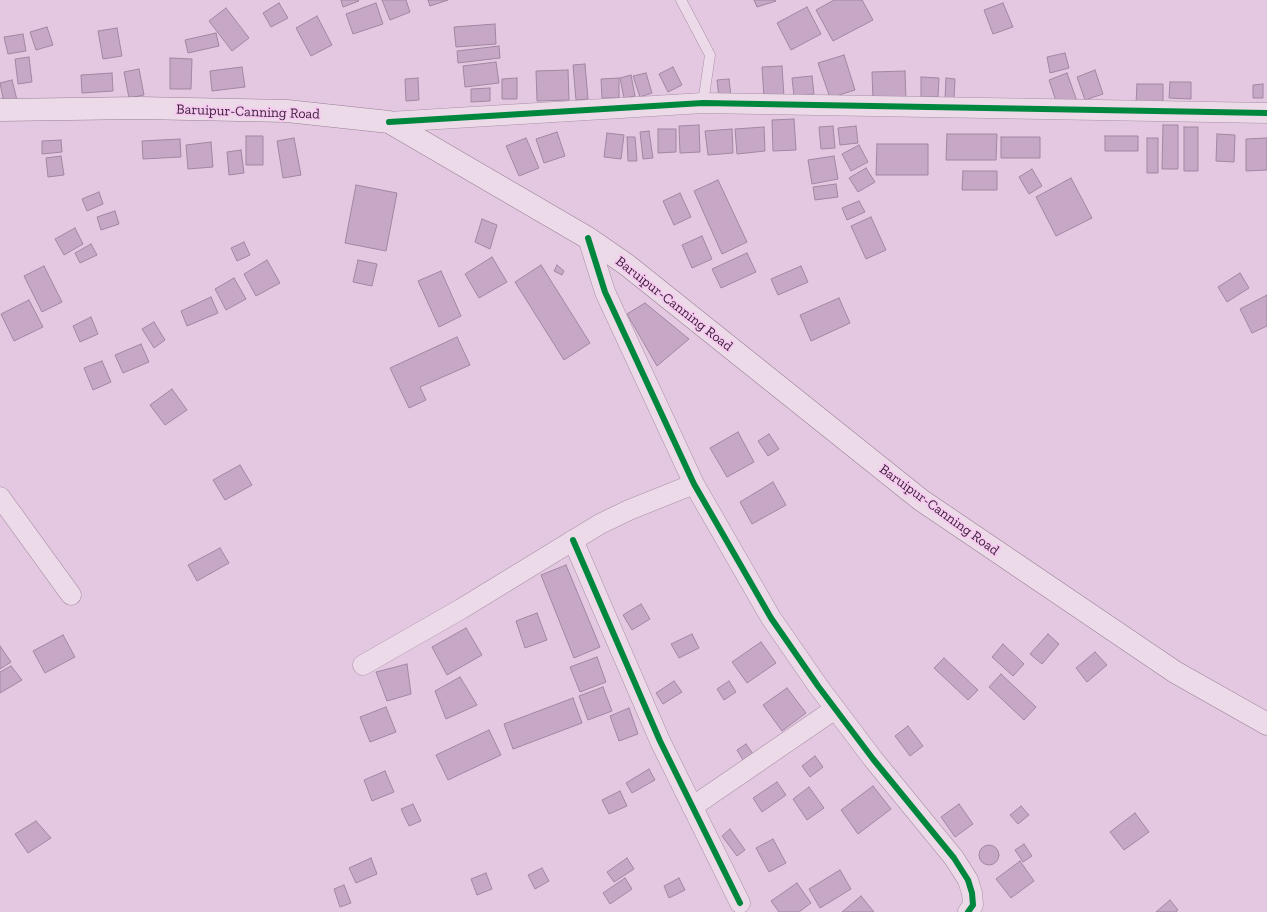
<!DOCTYPE html>
<html>
<head>
<meta charset="utf-8">
<style>
	body { margin:0 }
	canvas { display:block; background:#e4c7e0 }
</style>
</head>
<body>
<canvas width="1267" height="912"></canvas>
<script>
const ctx = document.querySelector('canvas').getContext('2d');
ctx.lineJoin = 'round';
function fill(path, color) {
  ctx.fillStyle = color;
  ctx.fill(path, 'evenodd');
}
function poly(rows) {
  const path = new Path2D();
  for (const r of rows) {
    if (r.length === 3) {
      path.moveTo(r[0] + r[2], r[1]);
      path.arc(r[0], r[1], r[2], 0, 2 * Math.PI);
      continue;
    }
    path.moveTo(r[0], r[1]);
    for (let i = 2; i < r.length; i += 2) path.lineTo(r[i], r[i + 1]);
  }
  return path;
}
function trace(path, color, width, dash) {
  ctx.strokeStyle = color;
  ctx.lineWidth = width;
  ctx.lineCap = dash ? 'butt' : 'round';
  ctx.setLineDash(dash || []);
  ctx.stroke(path);
}
function write(font, color, halo, rows, align = 'center') {
  ctx.font = font + ' "Zilla Slab",serif';
  ctx.lineWidth = 4;
  ctx.setLineDash([]);
  ctx.textBaseline = 'middle';
  ctx.strokeStyle = halo;
  ctx.fillStyle = color;
  for (const [text, x, y, turn = 0] of rows) {
    ctx.save();
    ctx.translate(x, y);
    ctx.rotate((+turn || 0) * Math.PI / 180);
    ctx.textAlign = isNaN(turn) ? turn : align;
    if (halo) ctx.strokeText(text, 0, 0);
    ctx.fillText(text, 0, 0);
    ctx.restore();
  }
}
const building = poly([
	[341,0,358,0,359,1,343,7,341,0],
	[382,0,406,0,410,12,390,20,382,0],
	[428,0,448,0,430,6,428,0],
	[754,0,775,0,776,1,757,7,754,0],
	[834,0,862,0,873,20,833,41,816,10,834,0],
	[279,3,288,18,271,27,263,13,279,3],
	[376,3,383,24,353,34,346,14,376,3],
	[1003,3,1013,27,993,34,984,10,1003,3],
	[807,7,821,34,791,50,777,23,807,7],
	[226,8,249,38,232,51,209,21,226,8],
	[317,16,332,45,311,56,296,28,317,16],
	[495,24,496,44,456,47,454,27,495,24],
	[47,27,53,45,36,50,30,32,47,27],
	[117,28,122,56,103,59,98,31,117,28],
	[216,33,219,46,188,53,185,40,216,33],
	[23,34,26,51,8,54,4,37,23,34],
	[499,46,500,58,458,63,457,51,499,46],
	[1065,53,1069,68,1050,73,1047,57,1065,53],
	[844,55,855,90,830,98,818,63,844,55],
	[29,57,32,82,18,84,15,59,29,57],
	[170,58,192,59,191,89,170,89,170,58],
	[496,62,499,83,465,87,463,66,496,62],
	[585,64,588,99,576,100,573,65,585,64],
	[782,66,784,97,764,98,762,67,782,66],
	[242,67,245,87,212,91,210,71,242,67],
	[673,67,682,85,668,92,659,74,673,67],
	[139,69,144,95,129,98,124,72,139,69],
	[568,70,569,100,537,101,536,71,568,70],
	[1095,70,1103,94,1085,100,1077,77,1095,70],
	[905,71,906,100,873,101,872,72,905,71],
	[112,73,113,91,82,93,81,75,112,73],
	[646,73,652,93,640,97,633,76,646,73],
	[1067,73,1077,101,1058,107,1049,80,1067,73],
	[631,75,635,96,624,98,620,78,631,75],
	[812,76,814,94,794,96,792,78,812,76],
	[921,77,939,78,938,97,921,97,921,77],
	[418,78,419,100,406,101,405,79,418,78],
	[517,78,517,99,502,99,502,79,517,78],
	[619,78,619,98,602,98,601,79,619,78],
	[946,78,955,79,954,99,945,99,946,78],
	[729,79,731,96,719,98,717,80,729,79],
	[12,80,17,100,4,103,0,83,12,80],
	[1170,82,1191,82,1191,99,1169,98,1170,82],
	[1137,84,1163,84,1163,103,1136,103,1137,84],
	[1263,84,1263,98,1253,98,1253,85,1263,84],
	[490,88,490,101,471,102,471,89,490,88],
	[794,119,796,150,773,151,772,120,794,119],
	[699,125,700,152,680,153,679,126,699,125],
	[1163,125,1178,125,1178,169,1162,169,1163,125],
	[833,126,835,148,821,149,819,127,833,126],
	[856,126,858,143,840,145,838,128,856,126],
	[764,127,765,151,737,154,735,129,764,127],
	[1184,127,1198,127,1198,171,1184,171,1184,127],
	[658,129,676,129,676,152,658,153,658,129],
	[732,129,733,153,708,155,705,131,732,129],
	[649,131,653,158,643,159,640,132,649,131],
	[557,132,565,156,544,163,536,139,557,132],
	[607,133,624,135,621,159,604,157,607,133],
	[947,134,997,134,996,160,946,160,947,134],
	[1217,134,1235,135,1234,162,1216,161,1217,134],
	[246,136,263,136,263,165,246,165,246,136],
	[1105,136,1138,136,1138,151,1105,151,1105,136],
	[627,137,635,137,637,161,628,161,627,137],
	[1001,137,1040,137,1040,158,1001,158,1001,137],
	[294,138,301,175,283,178,277,141,294,138],
	[526,138,539,168,519,176,506,146,526,138],
	[1147,138,1158,138,1158,173,1147,173,1147,138],
	[1267,138,1267,170,1246,171,1246,139,1267,138],
	[180,139,181,157,143,159,142,141,180,139],
	[61,140,62,152,42,154,42,141,61,140],
	[211,142,213,167,188,169,186,145,211,142],
	[877,144,928,144,928,175,876,175,877,144],
	[859,145,868,162,851,171,842,154,859,145],
	[241,150,244,173,229,175,227,152,241,150],
	[61,156,64,175,48,177,46,158,61,156],
	[834,156,838,179,812,184,808,160,834,156],
	[866,168,875,182,858,192,849,178,866,168],
	[1032,169,1042,186,1029,194,1019,177,1032,169],
	[963,171,997,171,997,190,962,190,963,171],
	[1071,178,1092,218,1056,236,1036,197,1071,178],
	[718,180,747,242,722,254,694,191,718,180],
	[836,184,838,197,815,200,813,187,836,184],
	[356,185,397,193,386,251,345,243,356,185],
	[99,192,103,204,87,211,82,199,99,192],
	[680,193,691,217,674,225,663,201,680,193],
	[859,201,865,212,847,220,842,208,859,201],
	[115,211,119,224,101,230,97,217,115,211],
	[871,217,886,250,866,259,851,226,871,217],
	[482,219,497,225,490,249,475,242,482,219],
	[75,228,83,244,64,255,55,239,75,228],
	[702,236,712,259,692,268,682,245,702,236],
	[244,242,250,255,237,261,231,248,244,242],
	[91,244,97,255,80,263,75,253,91,244],
	[747,253,756,272,721,288,712,269,747,253],
	[492,257,507,282,479,298,465,274,492,257],
	[267,260,280,283,256,296,244,274,267,260],
	[358,260,377,264,372,286,353,282,358,260],
	[541,265,590,343,564,360,515,282,541,265],
	[557,265,564,271,562,275,554,271,557,265],
	[44,266,62,302,42,312,24,276,44,266],
	[801,266,808,282,778,295,771,279,801,266],
	[441,271,461,316,439,327,418,281,441,271],
	[1240,273,1249,288,1227,302,1218,287,1240,273],
	[234,278,246,299,226,310,215,289,234,278],
	[1267,295,1267,326,1252,333,1240,309,1267,295],
	[211,297,218,313,187,326,181,311,211,297],
	[839,298,850,323,811,341,800,315,839,298],
	[29,300,43,327,14,341,1,314,29,300],
	[645,303,689,339,657,366,627,314,645,303],
	[91,317,98,334,80,342,73,326,91,317],
	[154,322,165,340,154,348,142,329,154,322],
	[457,337,470,365,420,387,426,400,409,408,390,368,457,337],
	[141,344,149,362,123,373,115,355,141,344],
	[102,361,111,382,93,390,84,368,102,361],
	[172,389,187,410,165,425,150,405,172,389],
	[738,432,754,462,727,477,710,448,738,432],
	[769,434,779,449,768,456,758,441,769,434],
	[240,465,252,485,225,500,213,480,240,465],
	[773,482,786,505,752,524,740,502,773,482],
	[220,548,229,563,197,581,188,565,220,548],
	[566,565,600,647,574,658,541,575,566,565],
	[641,604,650,619,632,630,623,615,641,604],
	[537,613,547,640,525,648,516,621,537,613],
	[466,628,482,655,447,675,432,647,466,628],
	[692,634,699,648,679,658,671,644,692,634],
	[1048,634,1059,644,1042,664,1030,654,1048,634],
	[63,635,75,657,45,673,33,651,63,635],
	[761,642,776,663,747,683,732,662,761,642],
	[1003,644,1024,664,1013,676,992,657,1003,644],
	[0,646,11,662,0,669,0,646],
	[1095,652,1107,665,1087,682,1076,668,1095,652],
	[597,657,606,682,580,692,570,667,597,657],
	[944,658,978,690,968,700,934,668,944,658],
	[407,664,411,694,387,701,376,672,407,664],
	[11,666,22,680,0,693,0,672,11,666],
	[1001,674,1036,707,1024,720,989,687,1001,674],
	[460,677,477,705,446,719,435,691,460,677],
	[674,681,682,692,663,704,656,693,674,681],
	[729,681,736,692,724,700,717,689,729,681],
	[603,687,612,711,588,720,579,696,603,687],
	[787,688,806,713,782,731,763,705,787,688],
	[573,698,582,723,513,749,504,724,573,698],
	[386,707,396,732,370,742,360,717,386,707],
	[629,708,638,734,619,741,610,716,629,708],
	[908,726,923,746,910,756,895,736,908,726],
	[489,730,501,755,448,780,436,755,489,730],
	[746,744,753,754,743,760,737,750,746,744],
	[815,756,823,767,810,777,802,766,815,756],
	[649,769,655,780,632,793,626,783,649,769],
	[385,771,394,792,372,801,364,780,385,771],
	[777,782,786,795,762,812,753,798,777,782],
	[873,786,891,809,858,834,841,810,873,786],
	[809,787,824,808,807,820,793,799,809,787],
	[620,791,627,806,609,814,602,800,620,791],
	[413,804,421,821,409,826,401,809,413,804],
	[959,804,973,824,955,837,941,817,959,804],
	[1021,806,1029,815,1018,824,1010,815,1021,806],
	[1135,813,1149,832,1124,850,1110,832,1135,813],
	[36,821,51,838,28,853,15,834,36,821],
	[730,829,745,850,737,856,722,836,730,829],
	[773,839,786,863,769,872,756,848,773,839],
	[1024,844,1032,856,1023,862,1015,850,1024,844],
	[989,855,10],
	[371,858,377,874,356,883,349,868,371,858],
	[627,858,634,869,614,882,607,872,627,858],
	[1020,861,1034,881,1011,898,996,879,1020,861],
	[542,868,549,881,535,889,528,875,542,868],
	[840,870,851,889,820,908,809,889,840,870],
	[486,873,492,889,477,895,471,879,486,873],
	[625,878,632,889,610,904,603,893,625,878],
	[679,878,685,890,669,898,664,886,679,878],
	[797,883,811,903,799,912,779,912,771,901,797,883],
	[344,885,351,903,340,907,334,889,344,885],
	[861,896,874,912,842,912,861,896],
	[1170,900,1178,910,1176,912,1156,912,1170,900]
]);
const service = poly([
	[681,0,710,55,703,103]
]);
const minor = poly([
	[389,122,703,103,1267,113],
	[588,238,605,292,694,484,771,618,818,686,873,759,954,858,968,880,972,893,973,905,968,912],
	[0,497,71,595],
	[573,540,660,741,740,903],
	[363,665,461,609,600,524,629,510,694,484],
	[692,807,835,709]
]);
const secondary = poly([
	[0,110,139,108,287,111,389,122,588,238,627,265,921,500,1175,672,1267,724]
]);
const cycleway = poly([
	[389,122,703,103,1267,113],
	[588,238,605,292,694,484,771,618,818,686,873,759,954,858,968,880,972,893,973,905,968,912],
	[573,540,660,741,740,903]
]);
const streetNames = [
	["Baruipur-Canning Road",248,112,2],
	["Baruipur-Canning Road",674,304,38],
	["Baruipur-Canning Road",939,510,36]
];
fill(building, '#c6a8c6');
trace(building, '#a187a2', 1);
trace(service, '#a891a7', 11);
trace(minor, '#a891a7', 21);
trace(secondary, '#988196', 23);
trace(service, '#ecdae8', 10);
trace(minor, '#ecdae8', 20);
trace(secondary, '#ecdae8', 22);
trace(cycleway, '#00873e', 6);
write('14px', '#351a37', '#f7cbf0', streetNames);
</script>
</body>
</html>
